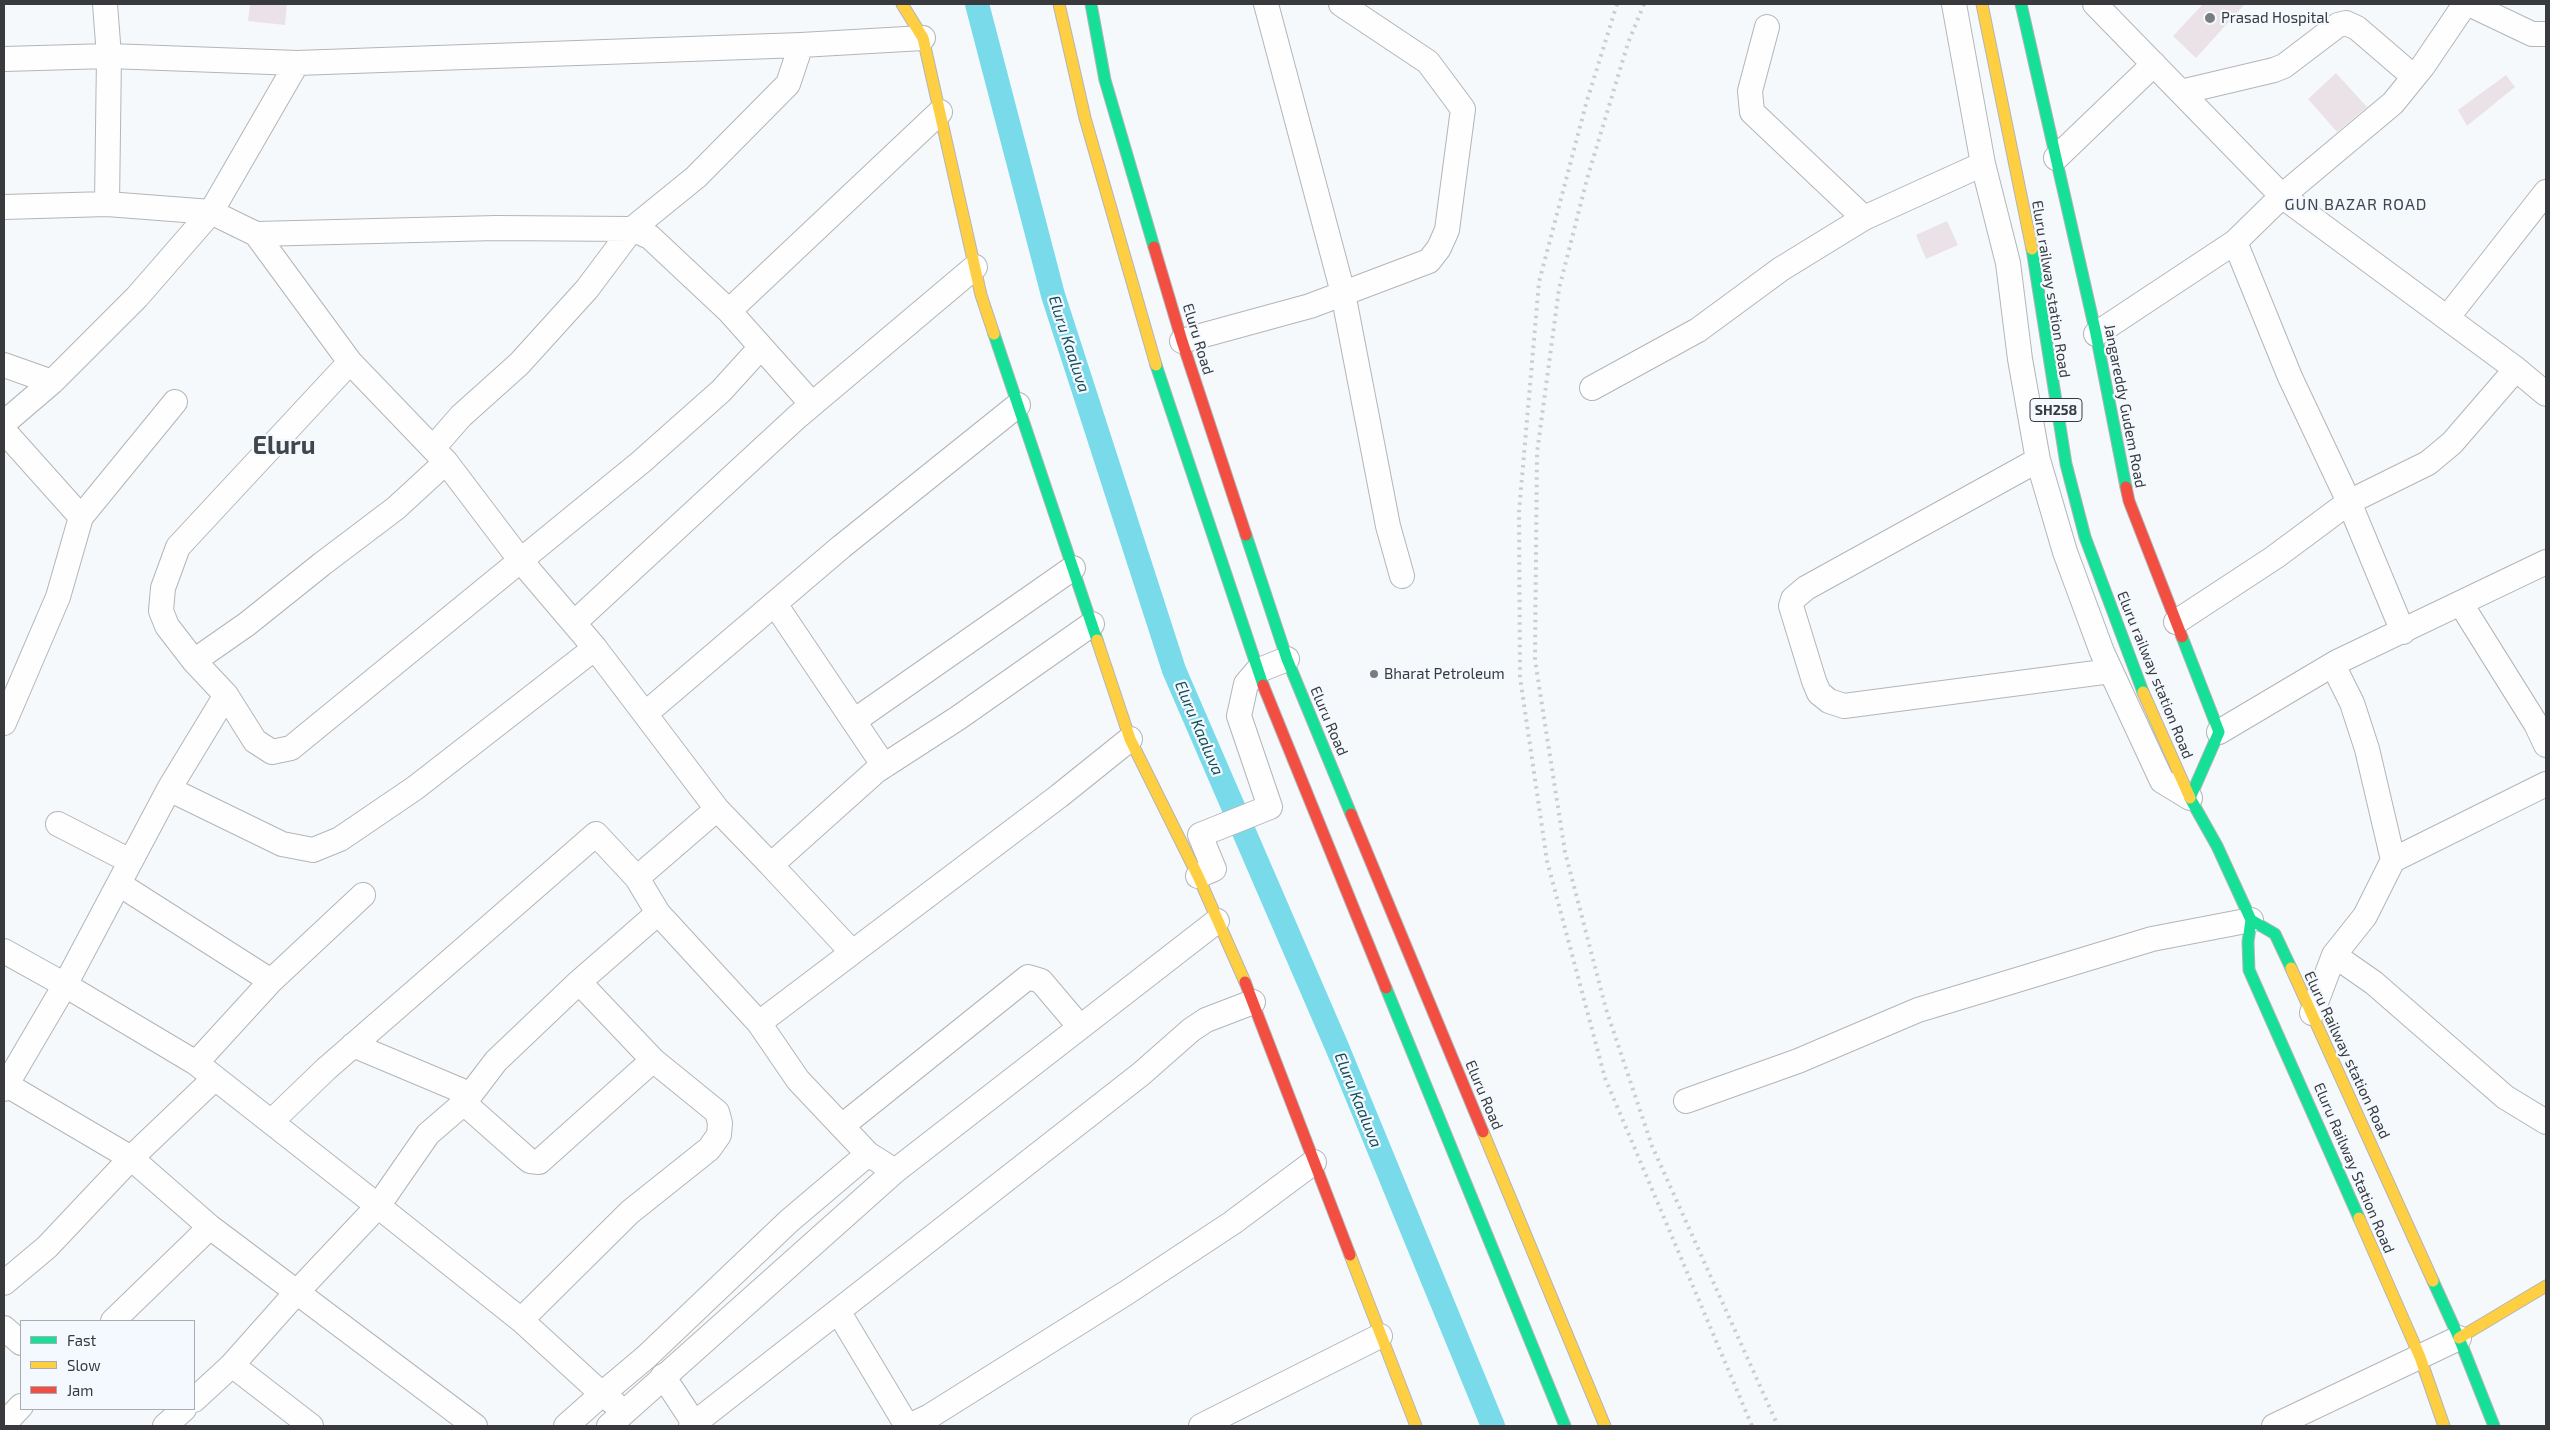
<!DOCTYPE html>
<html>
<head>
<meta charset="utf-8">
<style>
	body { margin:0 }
	#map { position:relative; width:2550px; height:1430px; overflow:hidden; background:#f6f9fc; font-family:"Exo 2",sans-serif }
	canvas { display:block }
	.frame { position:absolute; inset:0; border:5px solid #383a3d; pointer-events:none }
	.legend { position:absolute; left:20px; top:1320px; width:175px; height:90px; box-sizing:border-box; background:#f3f9ff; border:1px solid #a8adb1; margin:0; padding:6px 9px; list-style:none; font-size:15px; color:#383a3d }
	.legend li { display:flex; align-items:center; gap:10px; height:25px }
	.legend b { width:25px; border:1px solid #a8adb1 }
</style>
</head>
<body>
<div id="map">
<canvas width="2550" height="1430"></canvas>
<div class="frame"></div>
<ul class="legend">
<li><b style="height:6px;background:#16e098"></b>Fast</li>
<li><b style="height:6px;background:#ffcf43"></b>Slow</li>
<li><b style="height:6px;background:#f24e42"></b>Jam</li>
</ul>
</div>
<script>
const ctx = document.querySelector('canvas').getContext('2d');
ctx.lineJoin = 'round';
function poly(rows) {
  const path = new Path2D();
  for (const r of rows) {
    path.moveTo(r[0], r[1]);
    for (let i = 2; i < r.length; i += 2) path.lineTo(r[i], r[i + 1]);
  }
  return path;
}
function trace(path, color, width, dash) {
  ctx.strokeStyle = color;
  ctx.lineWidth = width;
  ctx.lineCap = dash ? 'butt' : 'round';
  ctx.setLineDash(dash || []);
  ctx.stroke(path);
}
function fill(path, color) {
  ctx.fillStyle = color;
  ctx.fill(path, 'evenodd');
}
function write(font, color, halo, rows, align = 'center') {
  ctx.font = font + ' "Exo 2",sans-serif';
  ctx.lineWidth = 4.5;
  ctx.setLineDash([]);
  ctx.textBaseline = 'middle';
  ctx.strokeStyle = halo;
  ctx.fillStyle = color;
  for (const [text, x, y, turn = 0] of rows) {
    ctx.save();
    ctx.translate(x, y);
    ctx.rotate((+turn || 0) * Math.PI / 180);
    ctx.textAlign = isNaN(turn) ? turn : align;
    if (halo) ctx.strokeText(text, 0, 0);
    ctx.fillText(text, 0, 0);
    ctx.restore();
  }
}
const canal = poly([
	[977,4,1053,295,1174,670,1337,1047,1493,1426]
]);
const building = poly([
	[250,4,287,4,285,25,248,21],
	[2203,4,2245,4,2196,58,2173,36],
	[2336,73,2367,107,2337,132,2308,99],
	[2506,75,2515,87,2467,126,2458,110],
	[1947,221,1958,245,1926,259,1916,235]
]);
const street = poly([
	[1266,4,1343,293,1388,526,1402,576],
	[1954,4,1983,164,2008,263,2020,359,2038,460,2065,552,2102,652,2162,781,2190,798],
	[2095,4,2282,196,2393,103,2423,66,2465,4],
	[2469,4,2532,34,2546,34],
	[1767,27,1750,91,1752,112,1864,218,1983,164],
	[801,45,788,84,696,177,632,229,496,228,256,234,211,212,297,63,801,45,923,38],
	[4,59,109,56,297,63],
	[2181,92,2274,70,2284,66,2338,25,2346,23,2357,28,2414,77],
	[2056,158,2154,64],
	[4,207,107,204],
	[256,234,350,362,446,462,521,561,595,648,717,809,771,865,876,771,958,718,1092,624],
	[2235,242,2290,377,2349,502,2403,632],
	[729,311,940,112],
	[2447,318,2546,192],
	[2096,334,2235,242,2282,196,2516,369],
	[1182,341,1310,306,1429,261,1439,248,1447,230,1463,109,1428,62,1341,4],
	[4,365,52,382],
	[1592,388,1698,330,1781,269,1864,218],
	[4,423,52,382,137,297,211,212,107,204,109,56,105,4],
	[4,431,81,517,58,597,4,723],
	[433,448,461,416,519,364,587,289,632,229,650,237,729,311,812,404],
	[2038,460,1806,588,1793,599,1791,606,1814,681,1819,693,1829,701,1844,706,2111,671],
	[81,517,175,402],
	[775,604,884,766],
	[2461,604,2536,724,2546,745],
	[2176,622,2275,557,2349,502,2428,463,2452,443,2516,369,2546,394],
	[574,623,797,417,975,267],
	[194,661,247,624,322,564,396,508,446,462],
	[226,695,255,741,272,752,291,748,641,462,721,391,761,347],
	[645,714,841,547,1018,405],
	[854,721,1073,568],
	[2219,732,2337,662,2546,562],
	[169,789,282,844,313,850,340,839,415,788,595,648],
	[58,824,130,861],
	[2393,860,2546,784],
	[771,865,851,951],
	[1198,876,1214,869,1200,835,1270,807,1239,716,1246,684,1257,671,1287,659],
	[119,884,271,981,196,1063],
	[658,913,759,1023],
	[4,951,65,985,4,1089],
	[2334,955,2374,983,2505,1097,2546,1122],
	[271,981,363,895],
	[2312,1013,2334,955,2365,916,2393,860,2367,749,2352,703,2333,665],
	[353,1045,460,1090,464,1103,525,1157,530,1161,539,1162,653,1060],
	[215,1078,131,1158,210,1227,475,1426],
	[1686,1101,1798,1061,1918,1010,2152,939,2251,920],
	[271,1122,326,1069,596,834,637,878],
	[842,1126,1028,977,1041,981,1080,1027],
	[895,1171,868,1154,798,1080,759,1023,1059,796,1130,739],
	[4,1283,47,1247,131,1158,7,1085],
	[838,1311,907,1426],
	[521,1320,630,1212,709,1149,719,1135,720,1123,717,1112,653,1060,579,982],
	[113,1321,210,1227],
	[4,1328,21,1343],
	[232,1365,311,1426],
	[663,1376,696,1426],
	[194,1400,232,1365,296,1293,378,1206,196,1063,65,985,169,789,226,695,194,661,167,626,161,611,163,588,178,547,350,362],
	[614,1403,602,1394,646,1357,789,1221,868,1154],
	[4,1424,21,1406],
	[165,1426,184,1409],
	[566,1426,602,1394,521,1320,378,1206,428,1134,464,1103,496,1061,579,982,658,913,637,878,717,809],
	[609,1426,895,1171,1217,921],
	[691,1426,1141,1074,1191,1030,1206,1020,1253,1002],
	[909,1426,930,1416,1126,1293,1232,1223,1314,1162],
	[1201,1426,1380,1336],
	[2274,1426,2459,1338]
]);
const fast = poly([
	[1091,4,1105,80,1154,247],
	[2021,4,2096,334,2126,487],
	[2032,249,2066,464,2085,537,2143,692],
	[994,334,1097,640],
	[1156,365,1263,685],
	[1246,535,1287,659,1351,814],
	[2182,637,2219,732,2190,798,2217,846,2251,920,2275,934,2291,968],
	[2251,920,2248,942,2249,970,2359,1218],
	[1386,988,1565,1426],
	[2433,1281,2459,1338,2494,1426]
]);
const slow = poly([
	[902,4,923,38,981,295,994,334],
	[1059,4,1085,118,1156,365],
	[1982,4,2032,249],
	[1097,640,1130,739,1198,876,1245,982],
	[2143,692,2190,798],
	[2291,968,2433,1281],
	[1483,1132,1605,1426],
	[2359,1218,2420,1357,2444,1426],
	[1350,1255,1416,1426],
	[2459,1338,2546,1286]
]);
const jam = poly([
	[1154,247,1182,341,1246,535],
	[2126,487,2129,501,2182,637],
	[1263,685,1386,988],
	[1351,814,1483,1132],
	[1245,982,1350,1255]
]);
const rail = poly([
	[1617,4,1586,104,1539,282,1519,512,1520,677,1547,861,1605,1078,1752,1426],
	[1644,4,1628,43,1587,179,1559,289,1537,453,1535,660,1565,852,1606,1009,1652,1146,1778,1426]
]);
const markers = [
	[2210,18,6,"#7a7d80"],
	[1374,674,5,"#7a7d80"]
];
const shields = [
	[2056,410,52]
];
const shieldNames = [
	["SH258",2056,410]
];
const poiNames = [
	["Prasad Hospital",2221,18],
	["Bharat Petroleum",1384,674]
];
const streetNames = [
	["Eluru railway station Road",2051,289,81],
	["Eluru Road",1198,339,73],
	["Jangareddy Gudem Road",2125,406,79],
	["Eluru railway station Road",2155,675,68],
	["Eluru Road",1329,721,67],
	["Eluru Railway station Road",2347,1055,65],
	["Eluru Road",1484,1095,67],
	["Eluru Railway Station Road",2354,1168,67]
];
const neighbourhoodNames = [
	["GUN BAZAR ROAD",2356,205]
];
const waterNames = [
	["Eluru Kaaluva",1069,344,72],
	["Eluru Kaaluva",1199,728,67],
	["Eluru Kaaluva",1358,1100,68]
];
const townNames = [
	["Eluru",284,446]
];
trace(canal, '#79daea', 24);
fill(building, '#ebe2e8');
trace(street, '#b3b5b7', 26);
trace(fast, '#b3b5b7', 13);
trace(slow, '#b3b5b7', 13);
trace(jam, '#b3b5b7', 13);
trace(street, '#fefeff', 24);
trace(fast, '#16e098', 11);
trace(slow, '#ffcf43', 11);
trace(jam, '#f24e42', 11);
trace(rail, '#cccdcd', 4, [2.5, 5]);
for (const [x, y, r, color] of markers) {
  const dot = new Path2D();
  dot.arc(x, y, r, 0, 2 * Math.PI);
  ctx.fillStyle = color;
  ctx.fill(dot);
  trace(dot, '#f3f9ff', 2);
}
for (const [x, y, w] of shields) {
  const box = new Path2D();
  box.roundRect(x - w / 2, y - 11.5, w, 23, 4);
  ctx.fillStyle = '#f3f9ff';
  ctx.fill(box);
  trace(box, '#383a3d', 1);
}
write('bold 14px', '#383a3d', null, shieldNames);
write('15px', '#383a3d', '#f3f9ff', poiNames, 'left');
write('15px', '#383a3d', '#f3f9ff', streetNames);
ctx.letterSpacing = '1px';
write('16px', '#41464b', '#f3f9ff', neighbourhoodNames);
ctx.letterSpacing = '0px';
write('italic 16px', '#154e57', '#f3f9ff', waterNames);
write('bold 25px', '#41464b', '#f3f9ff', townNames);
</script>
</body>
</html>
